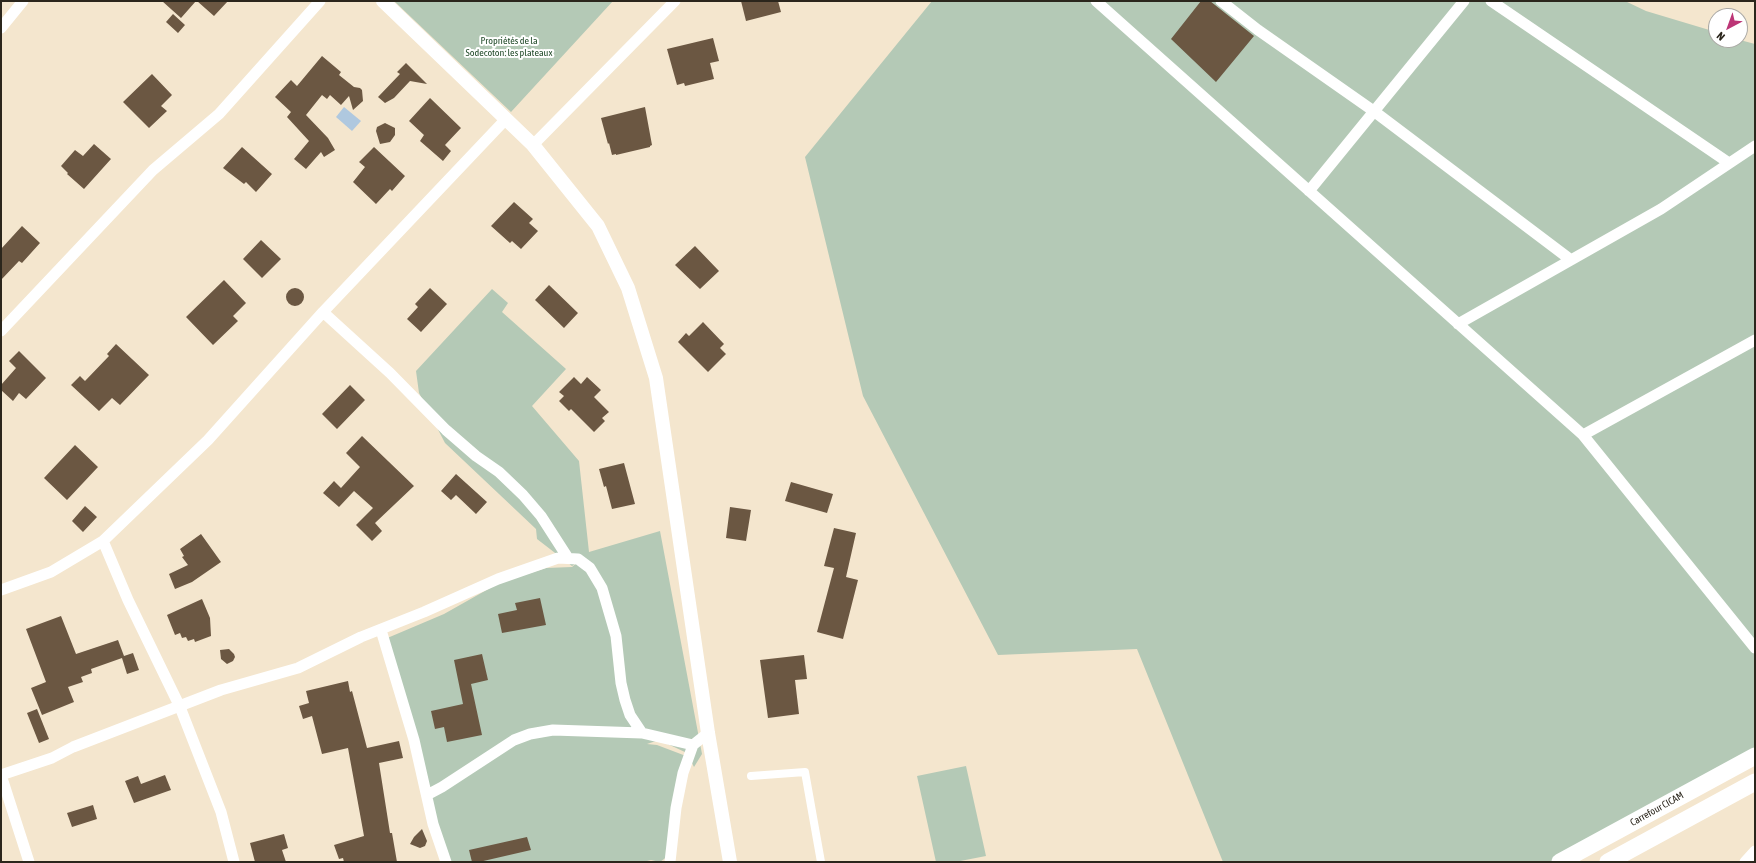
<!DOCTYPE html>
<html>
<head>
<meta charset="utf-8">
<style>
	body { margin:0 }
	#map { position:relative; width:1756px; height:863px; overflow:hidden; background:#f4e6ce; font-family:"Asap Condensed",sans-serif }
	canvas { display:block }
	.frame { position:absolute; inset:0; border:2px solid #2b261c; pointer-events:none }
	.north { position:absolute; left:1708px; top:8px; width:40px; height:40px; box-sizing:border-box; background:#fff; border:1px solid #aaa8a4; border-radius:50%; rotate:221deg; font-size:11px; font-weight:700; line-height:16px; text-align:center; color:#2b261c }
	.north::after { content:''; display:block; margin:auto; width:14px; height:18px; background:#bc3576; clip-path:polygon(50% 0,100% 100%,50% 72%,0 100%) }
</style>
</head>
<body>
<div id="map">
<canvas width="1756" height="863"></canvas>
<div class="frame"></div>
<div class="north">N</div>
</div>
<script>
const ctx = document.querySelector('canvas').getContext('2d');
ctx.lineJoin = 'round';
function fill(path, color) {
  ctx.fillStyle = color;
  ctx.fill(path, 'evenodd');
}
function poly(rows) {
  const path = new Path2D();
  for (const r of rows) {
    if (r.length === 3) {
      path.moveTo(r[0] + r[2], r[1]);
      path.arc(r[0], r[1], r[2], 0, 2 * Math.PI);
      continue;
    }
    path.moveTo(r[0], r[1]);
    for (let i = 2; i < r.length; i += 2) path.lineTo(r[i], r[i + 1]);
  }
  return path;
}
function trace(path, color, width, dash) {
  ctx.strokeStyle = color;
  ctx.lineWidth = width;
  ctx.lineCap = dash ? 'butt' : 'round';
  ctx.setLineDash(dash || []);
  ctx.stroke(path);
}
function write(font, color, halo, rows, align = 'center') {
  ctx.font = font + ' "Asap Condensed",sans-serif';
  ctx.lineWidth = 4;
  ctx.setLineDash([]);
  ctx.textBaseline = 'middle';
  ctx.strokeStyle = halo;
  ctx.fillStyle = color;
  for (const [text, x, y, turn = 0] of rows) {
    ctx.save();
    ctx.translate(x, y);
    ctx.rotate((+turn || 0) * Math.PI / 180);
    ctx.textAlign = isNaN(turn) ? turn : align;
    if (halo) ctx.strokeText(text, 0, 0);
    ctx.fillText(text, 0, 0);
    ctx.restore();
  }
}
const green = poly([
	[394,1,613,1,511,112],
	[932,1,1625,1,1646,11,1716,32,1716,40,1740,40,1755,44,1755,763,1572,862,1223,862,1137,649,998,655,863,396,805,157],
	[492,289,508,303,502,312,566,369,532,406,579,461,589,552,660,531,702,754,694,767,687,753,659,740,647,744,627,742,657,745,686,756,687,769,668,856,660,862,651,860,643,862,441,862,385,639,444,614,499,583,546,568,572,567,579,561,572,566,537,539,536,529,445,443,419,393,416,371],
	[966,766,986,856,955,862,936,862,917,776]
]);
const water = poly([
	[344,107,361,121,352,131,336,117]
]);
const building = poly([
	[162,1,196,1,181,18],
	[197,1,228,1,214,16],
	[741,1,778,1,781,12,746,21],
	[1201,1,1210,1,1254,36,1216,82,1171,39],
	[173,14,185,25,178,33,166,22],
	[713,38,719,61,710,63,714,79,685,86,684,83,677,85,667,49],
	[322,56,341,72,339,75,354,87,360,88,362,90,363,101,353,110,349,96,341,105,330,95,327,99,322,95,306,115,328,138,335,150,324,157,321,152,306,169,294,159,309,141,287,117,291,112,275,97,291,80,297,86],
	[406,63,427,84,410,81,394,98,385,103,378,97,400,74,397,72],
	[152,74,172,95,161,106,167,111,149,128,123,102],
	[430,98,461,128,445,145,451,151,443,161,420,141,424,135,409,121],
	[645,107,652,145,650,146,650,147,616,155,616,154,612,155,609,143,608,144,601,118],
	[385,123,395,128,395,135,390,142,380,144,376,131,377,127],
	[94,144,111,159,84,189,67,174,68,173,61,166,75,150,83,156],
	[242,147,272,174,256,192,246,182,244,184,223,168],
	[374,147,405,176,392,191,390,189,376,204,353,182,365,167,359,162],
	[514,202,533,219,529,223,538,231,521,249,512,241,510,243,491,226],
	[22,226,40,243,22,263,19,261,1,280,1,249],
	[261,240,281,259,262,278,243,259],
	[695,246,719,271,700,289,675,265],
	[224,280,246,303,233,316,238,321,213,345,186,317],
	[549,285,578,313,564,328,535,300],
	[430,288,447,304,421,332,407,319,418,307,415,304],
	[295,297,9],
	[703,322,724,344,720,348,726,354,708,372,678,342,686,333,689,336],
	[116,344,149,375,120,405,112,398,99,411,71,385,80,376,85,381,109,356,107,354],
	[19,351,46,378,26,399,19,393,13,401,1,390,1,385,16,368,9,361],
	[574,377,581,384,587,377,601,390,594,397,609,412,602,418,605,421,594,432,571,409,569,411,559,401,564,396,559,392],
	[350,385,365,400,337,429,322,414],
	[362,436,414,486,375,523,382,531,372,541,356,525,373,508,354,491,339,507,323,493,334,481,341,488,360,467,346,453],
	[75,445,98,467,67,500,44,478],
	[624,463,635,504,612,509,606,486,604,487,599,469],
	[456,474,487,502,476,514,456,495,451,500,441,491],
	[791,482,833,494,827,513,785,501],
	[85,506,97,517,83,532,72,521],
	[730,507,751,510,746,541,726,538],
	[834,528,856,533,846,577,858,580,843,639,817,632,834,568,824,566],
	[201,534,221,562,192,582,175,589,169,574,188,565,182,557,184,556,180,549],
	[540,598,546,625,502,633,498,614,517,610,515,603],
	[202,599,210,618,211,636,195,642,194,639,188,641,186,637,182,638,180,633,175,635,167,615],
	[61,616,76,654,118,640,124,656,133,653,139,670,127,674,122,658,91,669,92,673,81,677,83,682,68,687,74,702,42,715,31,688,46,682,26,629],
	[229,649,234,654,235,657,233,661,227,664,221,659,220,650],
	[482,654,488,680,471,684,482,735,447,742,444,727,435,729,431,711,463,704,454,660],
	[804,655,807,679,795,680,799,714,768,718,760,660],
	[348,681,350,692,352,691,367,748,399,741,403,758,379,763,390,833,392,833,397,862,344,862,343,858,339,859,334,845,364,836,348,748,322,754,312,716,303,719,299,706,309,703,306,691],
	[37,709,49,739,39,743,27,713],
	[165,775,171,790,134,803,125,781,138,776,141,784],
	[93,805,97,819,72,827,67,813],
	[422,829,427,841,425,846,420,848,410,844,414,837],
	[284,834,288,848,282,850,286,862,255,862,250,843],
	[527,837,531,850,479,862,472,862,469,850]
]);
const pedestrian = poly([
	[751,776,805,772,821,862]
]);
const minor = poly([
	[1096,1,1583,435,1755,648],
	[1221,1,1258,30,1375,112,1571,260],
	[1491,1,1729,163],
	[1,28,23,1],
	[533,145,675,1],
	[1309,191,1464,1],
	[323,312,390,373,446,430,476,456,499,472,523,495,541,516,568,558],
	[1458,324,1661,209,1755,146],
	[1,331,153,170,219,114,320,1],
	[1583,435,1755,340],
	[103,541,128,600,180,707,221,812,234,862],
	[1,590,51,572,103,541,208,440,323,312,506,119],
	[381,630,414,740,433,824,446,862],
	[1,775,52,758,73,747,221,690,298,668,361,637,424,612,498,579,558,558,578,559,590,568,602,588,616,636,621,683,625,700,630,715,642,733,693,745],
	[1,775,29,862],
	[427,795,442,787,514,740,530,734,553,730,642,733],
	[670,862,676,808,683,773,693,745,708,733],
	[1745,862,1755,851]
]);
const tertiary = poly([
	[383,1,533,145,598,226,628,288,656,378,708,733,730,862]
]);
const primary = poly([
	[1560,862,1755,756],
	[1608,862,1755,782]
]);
const parkNames = [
	["Propriétés de la",509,41],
	["Sodecoton: les plateaux",509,53]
];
const streetNames = [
	["Carrefour CICAM",1657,809,-29]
];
fill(green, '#b4c9b6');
fill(water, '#afc8df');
fill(building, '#6b5742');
trace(pedestrian, '#fff', 8);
trace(minor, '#fff', 11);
trace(tertiary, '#fff', 14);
trace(primary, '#fff', 17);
write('10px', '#224b2a', '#fff', parkNames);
write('10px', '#2b261c', '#fff', streetNames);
</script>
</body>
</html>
